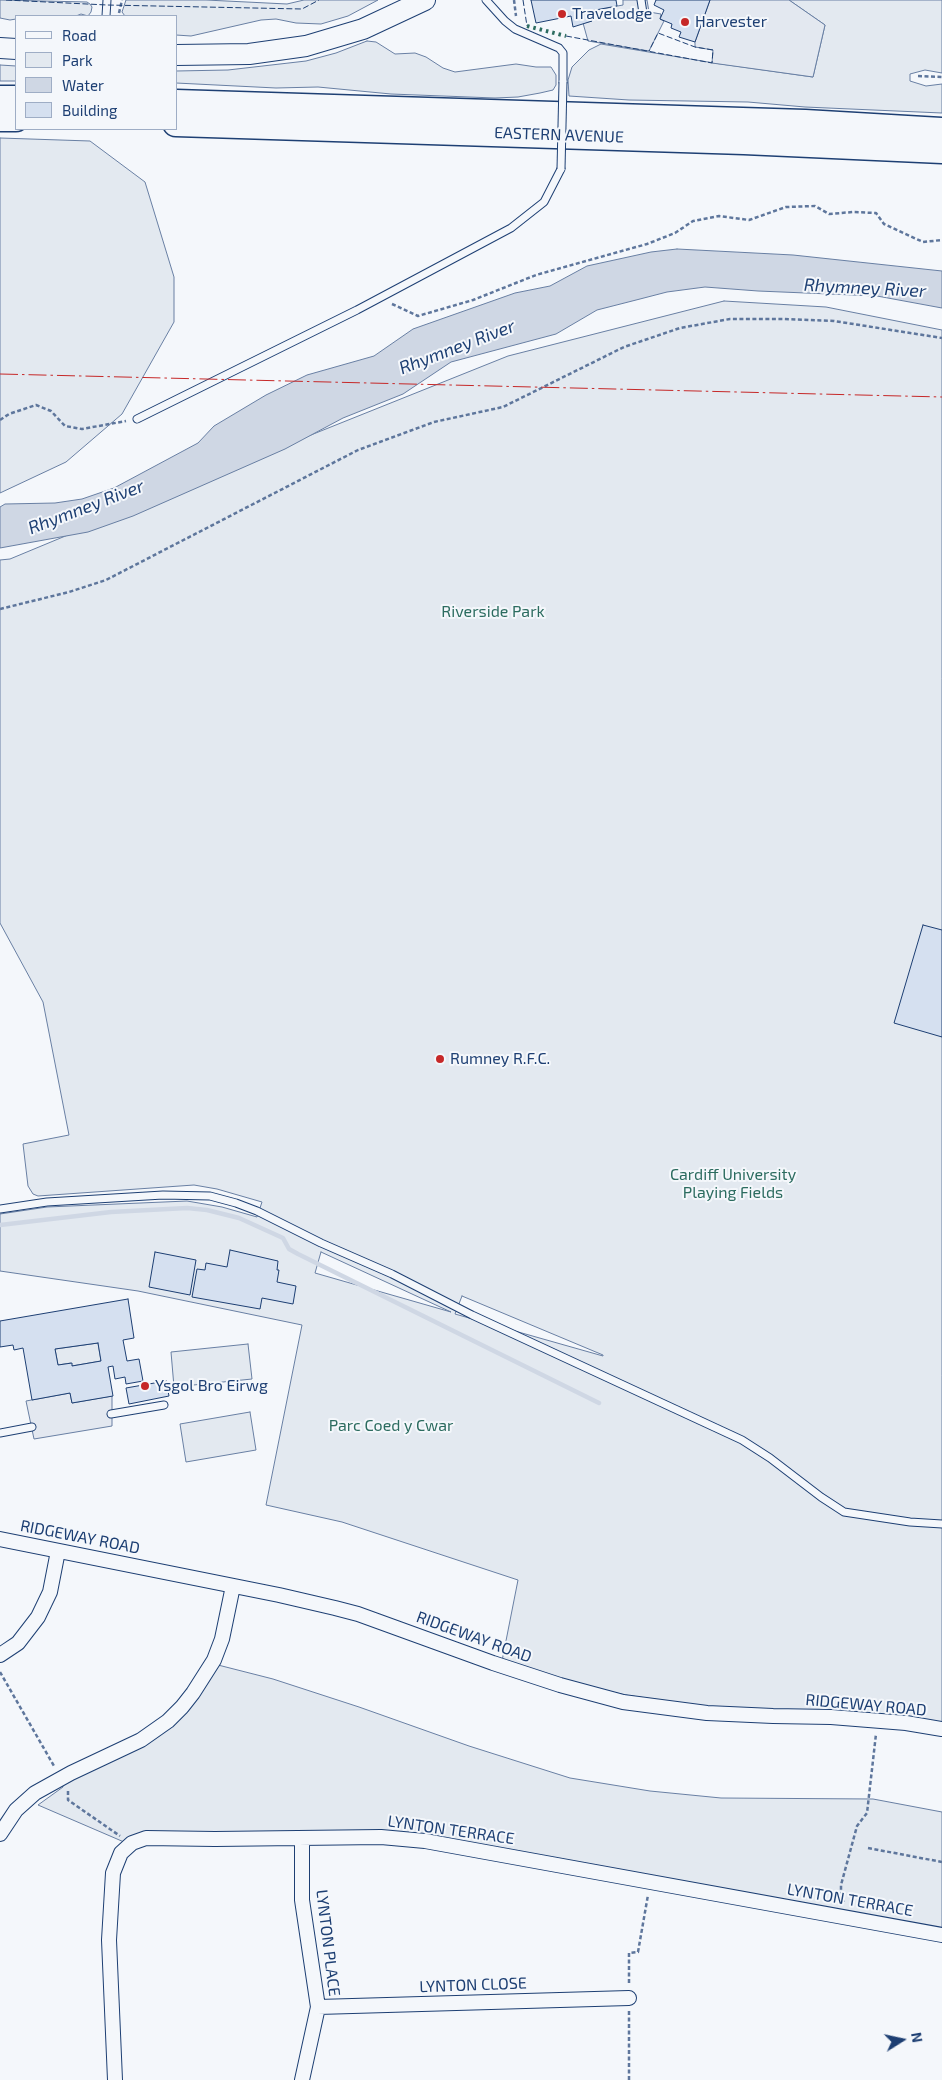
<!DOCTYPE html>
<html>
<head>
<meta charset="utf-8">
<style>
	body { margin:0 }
	#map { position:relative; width:942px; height:2080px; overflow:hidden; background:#f4f7fb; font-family:"Exo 2",sans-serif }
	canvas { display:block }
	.legend { position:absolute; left:15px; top:15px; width:162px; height:115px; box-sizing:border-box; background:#f4f7fb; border:1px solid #9eadc5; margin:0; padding:6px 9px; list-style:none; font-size:15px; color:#1d3f73 }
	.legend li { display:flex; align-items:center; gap:10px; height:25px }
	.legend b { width:25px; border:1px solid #9eadc5 }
	.north { position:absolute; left:877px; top:2015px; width:50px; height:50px; -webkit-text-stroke:4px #f4f7fb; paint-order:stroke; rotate:80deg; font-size:14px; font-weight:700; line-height:20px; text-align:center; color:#1d3f73 }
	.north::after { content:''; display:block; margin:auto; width:18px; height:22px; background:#1d3f73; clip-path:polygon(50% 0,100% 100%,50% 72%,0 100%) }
</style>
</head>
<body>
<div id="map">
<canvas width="942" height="2080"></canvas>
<ul class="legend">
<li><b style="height:6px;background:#f4f7fb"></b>Road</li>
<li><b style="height:14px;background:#e3e9f0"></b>Park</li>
<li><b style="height:14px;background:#cfd7e4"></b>Water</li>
<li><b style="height:14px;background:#d5e0f0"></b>Building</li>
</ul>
<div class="north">N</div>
</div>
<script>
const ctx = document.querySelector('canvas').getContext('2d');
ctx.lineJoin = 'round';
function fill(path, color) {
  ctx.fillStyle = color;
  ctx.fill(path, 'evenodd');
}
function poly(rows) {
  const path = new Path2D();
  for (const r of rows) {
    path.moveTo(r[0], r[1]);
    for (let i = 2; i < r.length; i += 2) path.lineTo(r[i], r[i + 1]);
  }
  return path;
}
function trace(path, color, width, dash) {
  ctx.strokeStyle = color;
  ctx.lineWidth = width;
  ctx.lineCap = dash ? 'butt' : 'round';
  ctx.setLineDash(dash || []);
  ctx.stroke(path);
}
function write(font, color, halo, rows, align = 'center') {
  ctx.font = font + ' "Exo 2",sans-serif';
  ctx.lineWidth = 4;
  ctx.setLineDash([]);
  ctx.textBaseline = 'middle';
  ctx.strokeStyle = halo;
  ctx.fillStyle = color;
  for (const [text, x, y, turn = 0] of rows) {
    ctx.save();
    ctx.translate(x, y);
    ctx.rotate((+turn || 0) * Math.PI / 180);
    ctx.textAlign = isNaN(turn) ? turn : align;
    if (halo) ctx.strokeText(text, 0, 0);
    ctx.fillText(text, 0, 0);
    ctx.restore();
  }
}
const green = poly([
	[0,0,87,2,90,4,92,7,91,12,88,16,81,14,76,16,16,16,16,19,10,20,0,18,0,0],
	[126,0,206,0,287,4,304,0,378,0,348,16,321,24,296,23,276,19,261,20,191,36,176,35,176,16,125,16,122,12,126,0],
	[789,0,942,0,942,73,925,70,910,74,910,81,926,86,942,84,942,113,805,107,748,102,629,100,569,96,568,80,572,67,589,50,601,44,714,63,813,77,825,25,789,0],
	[367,41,376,42,395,54,415,53,426,57,443,68,455,72,516,64,536,67,551,67,556,75,556,85,553,90,540,93,518,97,495,98,391,94,318,87,276,88,176,83,176,71,228,70,306,61,336,53,367,41],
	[0,65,16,66,16,81,0,81,0,65],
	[0,138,90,141,145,182,174,277,174,322,122,414,66,462,0,493,0,138],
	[724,301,826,307,942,330,942,1724,777,1710,709,1707,625,1695,567,1681,502,1661,518,1580,342,1522,266,1505,302,1325,138,1291,0,1271,0,1214,47,1207,187,1201,222,1207,257,1217,262,1202,217,1189,194,1185,38,1196,33,1194,28,1186,23,1144,69,1135,43,1002,0,923,0,560,10,559,246,461,508,356,724,301],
	[321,1252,451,1312,315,1273,321,1252],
	[462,1296,603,1355,603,1356,455,1314,462,1296],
	[98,1343,101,1361,72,1366,71,1363,58,1365,55,1349,98,1343],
	[248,1344,252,1379,174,1387,171,1352,248,1344],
	[250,1412,256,1450,186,1462,180,1424,250,1412],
	[218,1665,273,1679,359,1707,469,1746,570,1778,650,1791,721,1798,873,1799,942,1812,942,1928,430,1836,124,1842,38,1805,63,1787,62,1784,121,1757,218,1665]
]);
const parking = poly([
	[623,0,647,0,649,12,661,14,660,19,664,21,649,51,588,41,583,23,592,21,590,11,623,5,623,0],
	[710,0,789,0,825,25,813,77,712,63,713,50,695,47,695,42,710,0],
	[70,1393,72,1403,112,1396,112,1426,34,1439,26,1401,70,1393]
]);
const water = poly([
	[677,249,793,255,942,271,942,308,877,296,758,291,705,287,667,292,640,299,597,310,556,334,451,362,403,394,343,418,285,449,133,516,88,532,0,548,0,507,5,504,55,503,82,499,114,488,198,443,214,426,266,395,307,375,374,356,413,329,515,293,550,286,587,266,651,252,677,249]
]);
const stream = poly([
	[0,1225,111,1212,187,1208,207,1210,239,1218,283,1238,289,1249,298,1254,599,1403]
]);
const building = poly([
	[531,0,616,0,617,6,590,11,592,21,573,27,571,16,536,23,531,0],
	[656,0,710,0,695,42,679,37,681,32,671,28,672,24,660,19,664,10,654,5,656,0],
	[923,925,942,930,942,1037,894,1023,923,925],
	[230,1250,278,1261,277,1270,279,1270,277,1282,296,1286,293,1304,262,1298,260,1309,192,1297,197,1269,205,1270,206,1263,227,1267,230,1250],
	[155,1252,196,1260,190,1295,149,1287,155,1252],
	[128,1299,134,1338,123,1340,127,1361,139,1359,143,1381,126,1384,125,1377,115,1379,113,1366,108,1367,113,1396,72,1403,70,1393,32,1400,23,1348,14,1350,13,1345,0,1347,0,1321,128,1299],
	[98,1343,101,1361,72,1366,72,1363,58,1365,55,1349,98,1343],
	[166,1381,169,1396,129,1404,126,1388,166,1381]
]);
const path = poly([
	[514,0,516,16],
	[119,13,122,0],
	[918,76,942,77],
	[392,304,418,316,473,300,536,275,647,244,675,233,693,221,719,216,749,220,786,207,815,206,829,214,853,212,876,213,884,224,923,242,942,240],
	[0,420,9,414,36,405,51,411,65,426,82,429,126,421],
	[0,609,69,592,106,580,358,450,434,422,503,407,624,347,680,328,730,319,783,319,834,321,942,338],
	[0,1672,54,1766],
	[68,1791,68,1800,120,1836],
	[868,1848,942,1862],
	[844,1902,841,1896,841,1885,857,1826,867,1813,876,1734],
	[629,1983,629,1953,638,1952,648,1895],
	[629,2011,629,2080]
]);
const lane = poly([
	[486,0,505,21,515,29,559,48,563,53,563,82],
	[641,0,643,13],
	[106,16,107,0],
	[137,419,357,310,511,228,544,202,561,169],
	[0,1209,47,1202,163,1195,210,1196,236,1203,257,1211,321,1243,392,1274,472,1315,742,1440,770,1458,821,1497,844,1512,910,1522,942,1524],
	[111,1414,164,1405],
	[0,1433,32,1427]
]);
const street = poly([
	[0,1539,279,1595,335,1608,358,1614,493,1663,560,1685,623,1702,707,1713,773,1716,831,1717,906,1723,942,1729],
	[0,1655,18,1643,38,1617,50,1592,58,1551],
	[0,1834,16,1810,35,1793,71,1773,141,1740,168,1721,182,1707,193,1693,214,1660,222,1639,233,1586],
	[302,1838,302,1900,318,2007,302,2080],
	[318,2007,629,1998],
	[115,2080,109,1940,113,1873,121,1853,132,1843,146,1838,215,1839,381,1837,425,1841,942,1935]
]);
const secondary = poly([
	[0,48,16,49],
	[176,55,249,54,306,46,363,29,425,0]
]);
const highway = poly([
	[0,99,16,99],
	[176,103,805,123,942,131],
	[0,118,16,118],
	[176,123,744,141,942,150]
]);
const laneBridge = poly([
	[561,169,563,82]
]);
const hedge = poly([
	[527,26,566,36]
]);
const fence = poly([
	[6,0,107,5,302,9,319,0],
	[523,0,527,26],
	[566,36,712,63,713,50,695,47,658,33,649,51]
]);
const power = poly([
	[0,374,942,397]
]);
const markers = [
	[562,14,5,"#c62828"],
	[685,22,5,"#c62828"],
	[440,1059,5,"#c62828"],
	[145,1386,5,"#c62828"]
];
const poiNames = [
	["Travelodge",572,14],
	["Harvester",695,22],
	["Rumney R.F.C.",450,1059],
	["Ysgol Bro Eirwg",155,1386]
];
const streetNames = [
	["EASTERN AVENUE",559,135,2],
	["RIDGEWAY ROAD",80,1537,11],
	["RIDGEWAY ROAD",474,1637,20],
	["RIDGEWAY ROAD",866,1705,5],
	["LYNTON TERRACE",451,1830,8],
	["LYNTON TERRACE",850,1900,10],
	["LYNTON PLACE",328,1943,83],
	["LYNTON CLOSE",473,1985,-2]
];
const parkNames = [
	["Riverside Park",493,612],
	["Cardiff University",733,1175],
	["Playing Fields",733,1193],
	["Parc Coed y Cwar",391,1426]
];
const waterNames = [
	["Rhymney River",865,288,3],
	["Rhymney River",457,347,-21],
	["Rhymney River",86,507,-21]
];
fill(green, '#e3e9f0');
trace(green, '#687fa3', 1);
fill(parking, '#e3e8f0');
trace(parking, '#687fa3', 1);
fill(water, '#cfd7e4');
trace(water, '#687fa3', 1);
trace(stream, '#cfd7e4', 4.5);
fill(building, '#d5e0f0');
trace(building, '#1d3f73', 1);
trace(lane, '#1d3f73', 9);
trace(street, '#1d3f73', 16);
trace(secondary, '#1d3f73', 22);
trace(highway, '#1d3f73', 29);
trace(path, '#5e769c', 2.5, [4, 2.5]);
trace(lane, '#f4f7fb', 7);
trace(street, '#f4f7fb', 14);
trace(secondary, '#f4f7fb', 20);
trace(highway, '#f4f7fb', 26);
trace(laneBridge, '#1d3f73', 9, []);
trace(laneBridge, '#f4f7fb', 7);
trace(hedge, '#2c6c60', 4, [2.5, 4]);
trace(fence, '#1d3f73', 1, [6, 2.5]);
trace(power, '#c62828', 1, [18, 4, 2.5, 4]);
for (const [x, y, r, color] of markers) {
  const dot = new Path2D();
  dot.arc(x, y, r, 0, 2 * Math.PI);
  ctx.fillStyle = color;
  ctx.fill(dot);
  trace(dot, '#f4f7fb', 2);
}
write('16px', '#1d3f73', '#f4f7fb', poiNames, 'left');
write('16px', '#1d3f73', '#f4f7fb', streetNames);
write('16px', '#2c6c60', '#f4f7fb', parkNames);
write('italic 18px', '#1d3f73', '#f4f7fb', waterNames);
</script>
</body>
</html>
